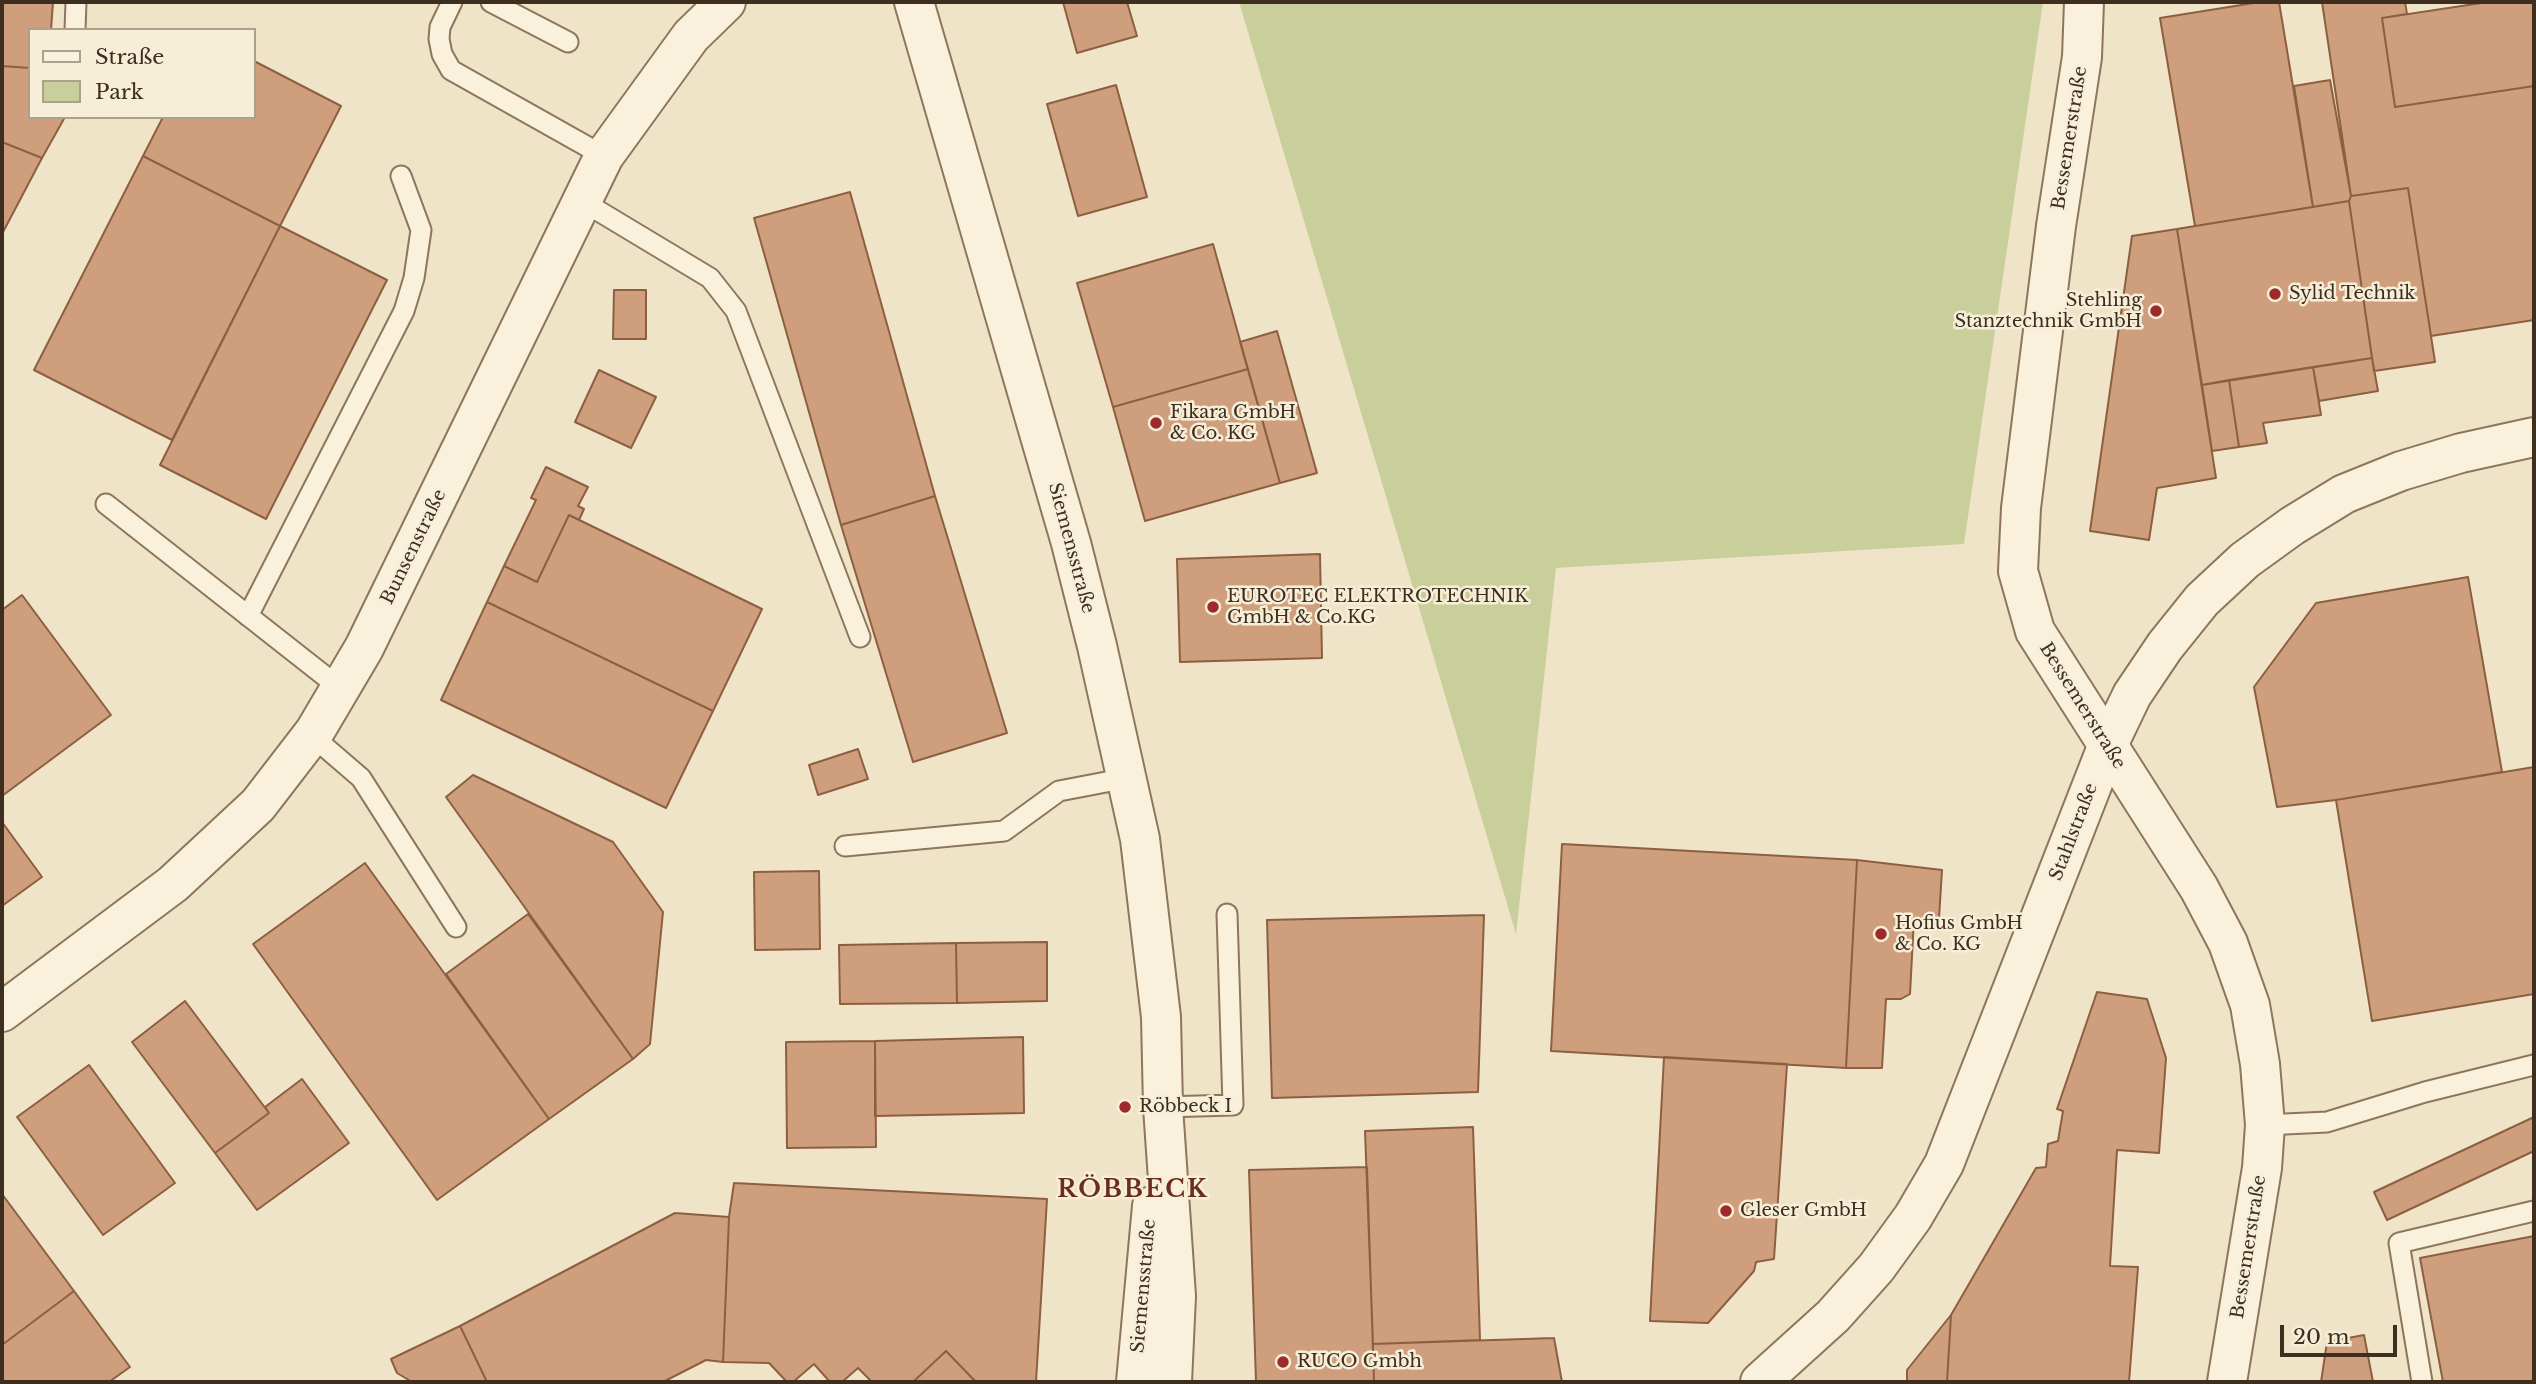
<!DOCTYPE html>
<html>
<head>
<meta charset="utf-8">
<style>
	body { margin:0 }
	#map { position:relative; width:2536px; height:1384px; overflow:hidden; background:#f0e4c8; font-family:"Libre Baskerville",serif }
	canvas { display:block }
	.frame { position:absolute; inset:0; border:4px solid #3d2e20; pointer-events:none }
	.legend { position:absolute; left:28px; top:28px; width:228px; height:91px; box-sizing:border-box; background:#f7eed8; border:2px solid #ada18e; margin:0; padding:9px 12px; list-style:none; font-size:21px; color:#3d2e20 }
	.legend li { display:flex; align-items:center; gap:14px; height:35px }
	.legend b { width:35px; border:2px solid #ada18e }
	.scale { position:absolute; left:2280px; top:1325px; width:117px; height:32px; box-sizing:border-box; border:4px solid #3d2e20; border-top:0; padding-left:9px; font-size:21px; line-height:24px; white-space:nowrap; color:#3d2e20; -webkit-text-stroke:5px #f7eed8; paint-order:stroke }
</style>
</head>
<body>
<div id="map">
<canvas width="2536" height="1384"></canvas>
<div class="frame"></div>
<ul class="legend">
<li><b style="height:9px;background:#faf1dc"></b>Straße</li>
<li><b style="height:19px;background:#c9cf9b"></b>Park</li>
</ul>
<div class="scale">20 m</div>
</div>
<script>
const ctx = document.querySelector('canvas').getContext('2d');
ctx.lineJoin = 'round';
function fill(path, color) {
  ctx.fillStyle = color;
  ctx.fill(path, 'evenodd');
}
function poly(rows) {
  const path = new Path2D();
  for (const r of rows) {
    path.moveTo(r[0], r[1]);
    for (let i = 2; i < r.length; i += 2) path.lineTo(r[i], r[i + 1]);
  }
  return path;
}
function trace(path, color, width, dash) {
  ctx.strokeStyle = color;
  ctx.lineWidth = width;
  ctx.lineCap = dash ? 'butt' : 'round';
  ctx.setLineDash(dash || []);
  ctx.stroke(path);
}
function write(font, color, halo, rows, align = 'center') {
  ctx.font = font + ' "Libre Baskerville",serif';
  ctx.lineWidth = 5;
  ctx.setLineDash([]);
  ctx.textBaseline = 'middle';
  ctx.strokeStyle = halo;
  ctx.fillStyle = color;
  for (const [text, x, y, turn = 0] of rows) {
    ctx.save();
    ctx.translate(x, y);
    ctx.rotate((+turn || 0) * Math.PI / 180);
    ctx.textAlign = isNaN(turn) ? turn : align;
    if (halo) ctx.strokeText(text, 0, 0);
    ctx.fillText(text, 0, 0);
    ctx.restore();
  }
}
const green = poly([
	[1239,2,2043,2,1964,544,1556,568,1516,934]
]);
const building = poly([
	[2,2,53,2,51,30,30,30,30,68,2,66,2,2],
	[1063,2,1127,2,1137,36,1077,53,1063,2],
	[2260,2,2279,2,2313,207,2195,226,2160,18,2260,2],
	[2322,2,2405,2,2407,14,2382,18,2395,107,2534,86,2534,320,2431,336,2408,188,2351,196,2322,2],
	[2488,2,2534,2,2534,86,2395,107,2382,18,2488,2],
	[254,61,341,106,280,226,143,156,163,117,254,117,254,61],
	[2,66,30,68,30,117,65,117,42,158,2,142,2,66],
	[2330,80,2351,196,2349,201,2313,207,2294,86,2330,80],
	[1116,85,1147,197,1078,216,1047,104,1116,85],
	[2,142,42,158,2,234,2,142],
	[143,156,280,226,172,440,34,370,143,156],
	[2408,188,2435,362,2374,371,2349,201,2351,196,2408,188],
	[850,192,935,496,841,525,754,218,850,192],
	[2349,201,2372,358,2202,385,2177,229,2349,201],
	[280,226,387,280,266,519,160,465,280,226],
	[2177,229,2216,478,2157,488,2149,540,2090,531,2132,236,2177,229],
	[1213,244,1248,369,1113,407,1077,283,1213,244],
	[614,290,646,290,646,339,613,339,614,290],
	[1277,331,1317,473,1280,483,1240,342,1277,331],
	[2372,358,2378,391,2319,401,2313,367,2372,358],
	[2313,367,2321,415,2263,423,2267,443,2239,447,2229,380,2313,367],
	[1248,369,1280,483,1145,521,1113,407,1248,369],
	[599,370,656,397,631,448,575,422,599,370],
	[2229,380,2239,447,2212,451,2202,385,2229,380],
	[546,467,588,487,578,506,584,509,579,520,569,515,537,582,504,566,536,500,531,498,546,467],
	[935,496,1007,733,913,762,841,525,935,496],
	[569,515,762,609,713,711,487,602,504,566,537,582,569,515],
	[1320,554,1322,658,1180,662,1177,559,1320,554],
	[2468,577,2502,772,2336,800,2277,807,2254,687,2316,603,2468,577],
	[22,595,111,715,2,796,2,610,22,595],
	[487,602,713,711,666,808,441,700,487,602],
	[858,749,868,779,818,795,809,765,858,749],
	[2534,767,2534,994,2372,1021,2336,800,2534,767],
	[473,775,613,842,663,912,650,1044,633,1059,446,797,473,775],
	[2,822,42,877,2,906,2,822],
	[1562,844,1857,860,1846,1068,1551,1051,1562,844],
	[1857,860,1942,870,1939,918,1914,918,1910,994,1901,999,1886,999,1882,1068,1846,1068,1857,860],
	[365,863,549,1119,437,1200,253,944,365,863],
	[819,871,820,949,755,950,754,872,819,871],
	[528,914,633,1059,549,1119,446,974,528,914],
	[1484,915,1478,1092,1272,1098,1267,920,1484,915],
	[1047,942,1047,1001,957,1003,956,943,1047,942],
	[956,943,957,1003,840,1004,839,945,956,943],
	[2097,992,2147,999,2166,1058,2159,1153,2117,1150,2110,1266,2138,1267,2129,1382,1947,1382,1951,1315,2036,1168,2046,1167,2048,1144,2058,1141,2063,1111,2057,1109,2097,992],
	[185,1001,269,1113,215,1153,132,1042,185,1001],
	[1023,1037,1024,1113,875,1116,875,1041,1023,1037],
	[875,1041,876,1147,787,1148,786,1042,875,1041],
	[1664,1057,1787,1064,1774,1259,1756,1262,1754,1271,1708,1323,1650,1321,1664,1057],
	[89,1065,175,1183,103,1235,17,1117,89,1065],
	[302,1079,349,1143,257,1210,215,1153,269,1113,265,1107,302,1079],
	[2534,1117,2534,1151,2387,1220,2374,1192,2534,1117],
	[1473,1127,1480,1340,1373,1344,1365,1131,1473,1127],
	[1367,1167,1374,1382,1256,1382,1249,1170,1367,1167],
	[734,1183,1047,1199,1036,1382,976,1382,946,1351,913,1382,872,1382,858,1368,842,1382,830,1382,814,1364,793,1382,787,1382,769,1363,723,1362,729,1217,734,1183],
	[2,1194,74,1291,2,1345,2,1194],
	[675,1213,729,1217,723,1362,706,1360,663,1382,487,1382,460,1326,675,1213],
	[2534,1236,2534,1382,2443,1382,2420,1258,2534,1236],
	[74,1291,130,1367,109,1382,2,1382,2,1345,74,1291],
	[1951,1315,1947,1382,1907,1382,1907,1370,1951,1315],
	[460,1326,487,1382,412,1382,397,1373,391,1359,460,1326],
	[2364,1335,2373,1382,2321,1382,2327,1342,2364,1335],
	[1554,1338,1562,1382,1374,1382,1373,1344,1554,1338],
	[946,1351,976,1382,913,1382,946,1351]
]);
const service = poly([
	[452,2,440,27,439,39,442,54,451,70,604,156],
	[491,2,568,42],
	[75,30,76,2],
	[582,201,710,278,736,311,860,637],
	[106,504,340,688],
	[248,616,404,311,414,278,421,230,401,176],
	[311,735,361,778,456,927],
	[845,846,1004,831,1059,791,1127,778],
	[1163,1107,1233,1105,1227,914],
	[2265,1125,2327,1122,2425,1092,2534,1065],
	[2422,1382,2399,1243,2534,1211]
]);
const minor = poly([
	[2084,2,2082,57,2056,226,2021,508,2018,571,2035,631,2199,888,2228,943,2250,1005,2260,1064,2265,1125,2262,1168,2227,1382],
	[2,1012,173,884,258,805,315,731,364,648,604,156,691,36,726,2]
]);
const tertiary = poly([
	[914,2,1071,543,1097,646,1140,839,1161,1017,1163,1107,1176,1296,1172,1382],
	[1136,1382,1152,1206],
	[1760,1382,1833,1316,1876,1268,1913,1217,1944,1164,2107,747,2132,695,2165,646,2202,600,2245,560,2292,526,2344,494,2401,471,2461,453,2534,437]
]);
const markers = [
	[2275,294,7,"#9e2a2b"],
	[2156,311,7,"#9e2a2b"],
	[1156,423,7,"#9e2a2b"],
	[1213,607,7,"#9e2a2b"],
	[1881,934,7,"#9e2a2b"],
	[1125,1107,7,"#9e2a2b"],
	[1726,1211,7,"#9e2a2b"],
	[1283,1362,7,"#9e2a2b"]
];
const streetNames = [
	["Bessemerstraße",2070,138,-81],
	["Bunsenstraße",414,547,-64],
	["Siemensstraße",1071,548,75],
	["Bessemerstraße",2082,706,58],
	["Stahlstraße",2074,832,-69],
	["Bessemerstraße",2249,1247,-81],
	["Siemensstraße",1144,1286,-85]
];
const poiNames = [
	["Sylid Technik",2289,294],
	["Stehling",2142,301,"right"],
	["Stanztechnik GmbH",2142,322,"right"],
	["Fikara GmbH",1170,413],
	["& Co. KG",1170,434],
	["EUROTEC ELEKTROTECHNIK",1227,597],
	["GmbH & Co.KG",1227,618],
	["Hofius GmbH",1895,924],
	["& Co. KG",1895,945],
	["Röbbeck I",1139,1107],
	["Gleser GmbH",1740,1211],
	["RUCO Gmbh",1297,1362]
];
const districtNames = [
	["RÖBBECK",1133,1190]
];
fill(green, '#c9cf9b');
fill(building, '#cf9f7d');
trace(building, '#8d5f41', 2);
trace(service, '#8d765c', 23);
trace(minor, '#8d765c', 42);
trace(tertiary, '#8d765c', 42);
trace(service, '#faf1dc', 19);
trace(minor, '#faf1dc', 38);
trace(tertiary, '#faf1dc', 38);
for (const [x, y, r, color] of markers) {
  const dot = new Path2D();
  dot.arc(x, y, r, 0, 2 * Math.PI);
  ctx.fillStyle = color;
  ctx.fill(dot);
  trace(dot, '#f7eed8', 2.5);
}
write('18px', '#3d2e20', '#f7eed8', streetNames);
write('18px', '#3d2e20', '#f7eed8', poiNames, 'left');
ctx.letterSpacing = '2px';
write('bold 24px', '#6b2e1e', '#f7eed8', districtNames);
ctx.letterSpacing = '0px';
</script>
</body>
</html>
